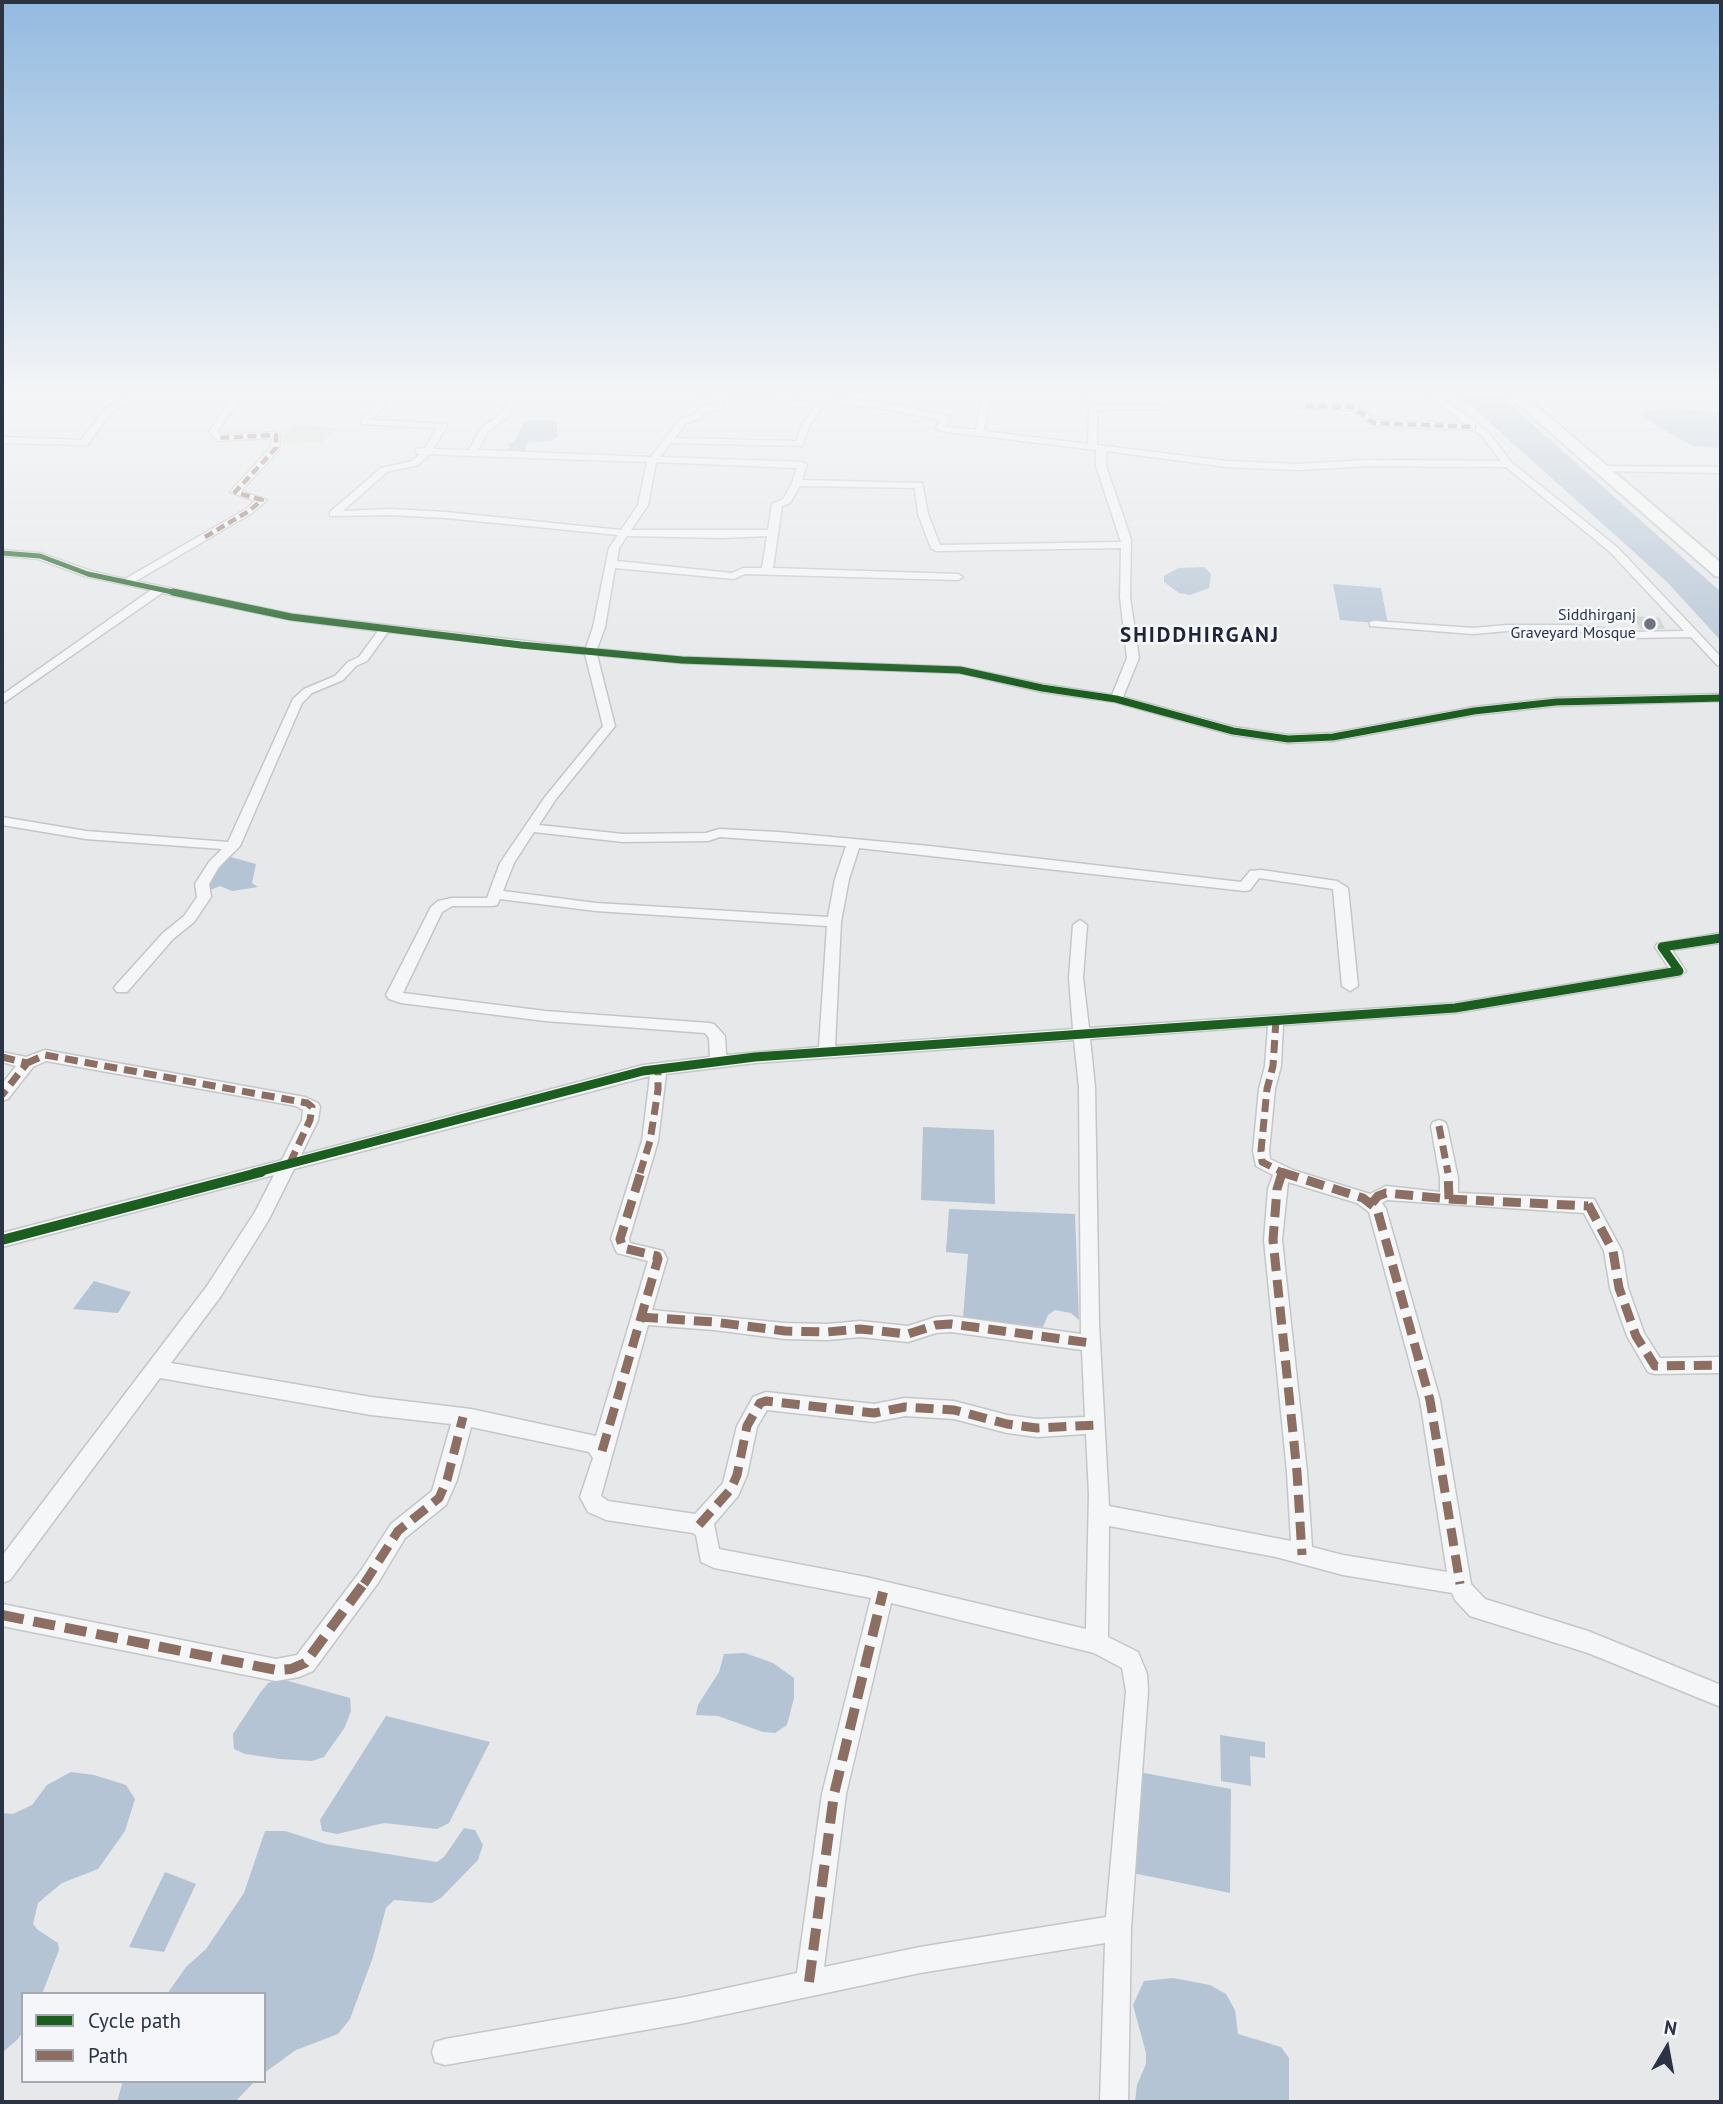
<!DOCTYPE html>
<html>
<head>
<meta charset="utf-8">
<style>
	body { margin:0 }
	#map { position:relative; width:1723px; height:2104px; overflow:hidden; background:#e6e8ea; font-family:"PT Sans",sans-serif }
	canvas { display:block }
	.frame { position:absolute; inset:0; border:4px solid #2b3445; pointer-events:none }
	.legend { position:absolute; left:21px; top:1992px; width:245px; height:91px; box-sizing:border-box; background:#f4f6f9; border:2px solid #a4a8b1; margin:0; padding:9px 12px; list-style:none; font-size:21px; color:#2b3445 }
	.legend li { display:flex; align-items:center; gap:14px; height:35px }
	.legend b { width:35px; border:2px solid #a4a8b1 }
	.north { position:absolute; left:1632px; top:2013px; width:70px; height:70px; -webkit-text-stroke:5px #f4f6f9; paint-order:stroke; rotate:10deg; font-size:19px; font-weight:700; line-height:28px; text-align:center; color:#2b3445 }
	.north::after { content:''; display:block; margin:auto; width:24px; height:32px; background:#2b3445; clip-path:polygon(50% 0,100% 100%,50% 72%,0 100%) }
</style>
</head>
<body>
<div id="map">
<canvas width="1723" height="2104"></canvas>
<div class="frame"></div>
<ul class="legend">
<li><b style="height:9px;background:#1b5e20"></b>Cycle path</li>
<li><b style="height:9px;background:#8d6e63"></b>Path</li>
</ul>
<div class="north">N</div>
</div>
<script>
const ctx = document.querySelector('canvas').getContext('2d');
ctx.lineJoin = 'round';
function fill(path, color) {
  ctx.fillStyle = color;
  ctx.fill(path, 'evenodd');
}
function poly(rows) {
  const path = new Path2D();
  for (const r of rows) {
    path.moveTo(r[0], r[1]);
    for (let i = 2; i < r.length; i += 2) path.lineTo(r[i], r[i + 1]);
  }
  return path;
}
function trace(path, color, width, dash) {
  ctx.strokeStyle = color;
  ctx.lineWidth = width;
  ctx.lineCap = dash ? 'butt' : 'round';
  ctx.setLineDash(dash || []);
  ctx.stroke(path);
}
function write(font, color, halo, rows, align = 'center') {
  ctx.font = font + ' "PT Sans",sans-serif';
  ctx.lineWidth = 5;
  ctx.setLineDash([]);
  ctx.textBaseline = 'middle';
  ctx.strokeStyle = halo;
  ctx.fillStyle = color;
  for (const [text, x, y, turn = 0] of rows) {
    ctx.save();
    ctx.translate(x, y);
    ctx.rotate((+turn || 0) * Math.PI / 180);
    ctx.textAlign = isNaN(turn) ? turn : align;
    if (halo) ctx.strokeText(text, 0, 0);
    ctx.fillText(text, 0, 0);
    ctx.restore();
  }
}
const green = poly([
	[293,425,339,428,322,442,283,443,282,435]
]);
const water = poly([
	[1446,391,1493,391,1501,396,1721,592,1721,641,1668,583,1624,543,1470,405],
	[1668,408,1721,412,1721,448,1692,446,1640,416,1642,412],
	[525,421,557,421,557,437,552,441,527,443,523,454,499,452,510,448,508,445,515,440],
	[1204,567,1211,574,1209,588,1190,595,1179,593,1164,582,1164,576,1178,568],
	[1333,584,1381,588,1388,624,1340,620],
	[227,856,256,864,252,883,258,887,232,891,220,886,205,892,210,874],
	[923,1127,994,1130,995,1204,921,1200],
	[949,1209,1075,1214,1079,1320,1071,1313,1055,1310,1048,1315,1043,1327,963,1318,968,1254,946,1252],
	[94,1281,131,1292,118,1313,73,1309],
	[745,1653,773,1663,794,1678,794,1698,787,1725,775,1733,763,1732,718,1716,696,1715,698,1705,719,1672,724,1654],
	[281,1679,350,1698,351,1711,345,1727,324,1757,312,1761,280,1759,245,1754,234,1749,233,1734,260,1693,268,1683],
	[386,1716,490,1742,449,1823,437,1829,384,1823,337,1834,322,1831,320,1820],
	[1220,1735,1265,1742,1265,1758,1250,1756,1251,1786,1221,1781],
	[1133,1771,1231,1789,1230,1893,1128,1872],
	[71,1772,94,1775,126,1785,135,1799,125,1831,98,1869,62,1883,38,1903,33,1924,38,1930,58,1943,59,1950,42,1994,23,1994,23,2031,18,2039,2,2053,2,1813,13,1814,32,1805,47,1785],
	[464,1828,475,1830,483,1845,478,1860,441,1898,432,1903,394,1900,386,1908,373,1957,350,2019,338,2034,296,2050,264,2073,264,1994,167,1994,186,1967,206,1949,244,1893,265,1831,285,1831,326,1844,437,1862,444,1857],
	[165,1872,196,1884,164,1952,129,1947],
	[1173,1978,1210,1985,1226,1994,1235,2010,1238,2034,1281,2047,1289,2058,1289,2102,1135,2102,1137,2085,1146,2064,1146,2053,1133,2005,1144,1981],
	[123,2081,255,2081,235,2102,117,2102]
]);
const building = poly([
	[1634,616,1660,618,1665,629,1640,629]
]);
const street = poly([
	[237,391,246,391,217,431,220,435,276,432,280,435,279,450,241,491,267,500,252,513,136,581,291,614,586,648,593,627,609,548,618,535,446,518,390,515,330,516,330,512,381,468,412,461,420,454,416,453,416,449,425,448,437,428,361,424,361,420,375,406,379,391,387,391,383,407,371,420,446,424,447,426,433,449,469,450,481,428,501,414,511,391,519,391,508,417,488,431,478,450,651,457,680,419,693,415,702,406,714,405,717,397,624,391,725,391,822,396,826,391,832,391,830,397,879,402,945,415,949,418,945,426,976,430,983,391,991,391,984,431,1088,444,1089,410,1083,398,1089,398,1094,405,1157,404,1160,405,1160,409,1097,410,1097,445,1227,461,1299,464,1367,460,1501,461,1481,435,1474,430,1374,426,1351,410,1302,408,1302,404,1305,403,1353,404,1376,420,1466,424,1422,391,1432,391,1487,431,1511,462,1617,547,1721,657,1721,666,1717,665,1691,637,1632,638,1574,631,1507,631,1473,634,1370,626,1370,622,1374,621,1473,628,1507,625,1574,625,1632,632,1684,631,1609,551,1506,467,1367,466,1299,470,1227,467,1106,451,1106,466,1131,539,1130,597,1139,658,1123,697,1234,727,1288,735,1333,733,1474,707,1556,698,1721,694,1721,701,1556,706,1474,715,1333,741,1288,743,1233,735,1115,702,1042,692,960,673,682,663,597,655,615,726,556,799,539,825,623,834,706,833,719,829,778,832,929,846,1241,882,1250,871,1261,870,1337,881,1348,888,1358,986,1350,991,1342,986,1333,889,1259,878,1250,890,1245,891,859,848,849,879,841,922,835,1046,1073,1029,1069,978,1073,925,1080,920,1087,925,1083,978,1089,1028,1455,1003,1669,968,1655,947,1657,944,1721,933,1721,943,1672,950,1686,971,1679,976,1455,1013,1283,1025,1281,1066,1275,1089,1269,1151,1270,1159,1293,1170,1370,1194,1386,1186,1440,1192,1440,1178,1431,1126,1433,1122,1439,1120,1445,1122,1447,1126,1458,1178,1458,1193,1594,1199,1622,1251,1628,1288,1644,1333,1660,1358,1721,1357,1721,1373,1655,1374,1648,1372,1627,1336,1610,1288,1604,1251,1584,1213,1387,1200,1382,1203,1386,1209,1440,1400,1471,1584,1485,1599,1588,1631,1721,1685,1721,1707,1588,1653,1470,1616,1455,1600,1452,1593,1343,1575,1276,1557,1109,1526,1108,1637,1138,1652,1147,1674,1148,1691,1131,1928,1128,2102,1100,2102,1105,1943,920,1973,685,2023,445,2065,435,2062,432,2052,435,2042,445,2039,685,1997,797,1973,822,1794,871,1598,714,1568,701,1562,696,1535,693,1533,606,1520,588,1512,580,1497,593,1458,589,1452,471,1427,457,1480,446,1505,405,1538,378,1583,313,1671,299,1677,276,1681,2,1626,2,1604,276,1659,297,1655,362,1569,391,1524,432,1491,451,1424,371,1415,160,1378,10,1580,2,1583,2,1556,207,1286,255,1212,274,1175,2,1247,2,1233,282,1160,302,1120,303,1110,296,1106,46,1061,33,1067,8,1099,2,1101,2,1084,16,1066,2,1062,2,1052,26,1057,45,1050,305,1097,318,1103,320,1107,318,1120,301,1155,643,1065,710,1057,709,1038,705,1033,545,1021,401,1003,389,999,386,995,431,907,438,901,452,898,487,898,500,863,545,797,603,726,585,654,388,632,367,661,356,666,343,680,312,693,302,703,240,846,219,867,209,884,211,897,194,922,173,939,127,992,117,992,114,988,117,984,163,933,184,916,197,897,195,884,209,862,222,849,86,839,2,825,2,817,86,831,228,842,293,699,304,689,335,676,348,662,359,657,378,631,291,620,162,593,2,704,2,695,151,590,84,576,38,559,2,556,2,550,40,553,91,571,125,579,246,509,255,501,230,492,271,447,272,438,218,441,209,431,237,391],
	[725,397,803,400,819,401,802,425,796,441,675,438,686,423,699,419,707,411,720,410,725,397],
	[827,402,879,408,940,420,936,428,940,431,1096,450,1096,466,1121,542,940,545,928,514,922,483,802,480,807,465,802,462,660,457,671,443,802,446,810,425,827,402],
	[430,454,472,456,647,462,638,505,621,530,446,512,390,509,343,511,387,472,418,465,430,454],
	[656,462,797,468,792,483,783,499,772,504,768,530,631,530,648,505,656,462],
	[800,486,915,488,918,514,931,548,936,551,1121,548,1120,597,1127,658,1112,695,1042,684,960,667,682,657,597,649,605,627,615,568,734,579,745,574,958,580,963,577,958,574,773,568,782,506,790,503,800,486],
	[627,536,722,538,767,536,762,568,743,568,732,573,617,561,619,548,627,536],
	[534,832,623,842,708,841,720,837,846,846,835,879,828,917,596,903,503,891,514,863,534,832],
	[500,899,596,911,827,926,819,1047,726,1055,725,1036,714,1024,709,1023,545,1011,403,993,442,912,452,906,492,906,497,905,500,899],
	[1268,1026,1265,1066,1259,1089,1253,1151,1256,1166,1273,1175,1268,1189,1264,1240,1287,1472,1291,1541,1109,1506,1099,1324,1095,1087,1090,1039,1268,1026],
	[1074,1040,1079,1087,1081,1334,951,1316,936,1317,908,1326,860,1321,827,1324,785,1323,652,1310,667,1259,663,1251,630,1243,629,1239,658,1141,666,1074,755,1063,1074,1040],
	[650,1076,642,1141,611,1239,617,1253,648,1261,596,1436,471,1409,371,1397,171,1363,221,1296,268,1221,294,1169,650,1076],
	[1288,1182,1357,1203,1369,1212,1420,1400,1447,1572,1343,1555,1312,1547,1307,1472,1282,1240,1288,1182],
	[648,1325,714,1330,785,1339,827,1340,860,1337,908,1342,936,1333,951,1332,1082,1350,1085,1417,1037,1419,1007,1415,954,1401,905,1398,874,1404,766,1392,753,1397,737,1426,723,1483,695,1514,608,1501,601,1496,648,1325],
	[767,1410,874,1422,905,1416,954,1419,1007,1433,1037,1437,1086,1434,1089,1494,1086,1629,866,1577,719,1549,714,1524,738,1496,747,1475,757,1427,767,1410],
	[891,1603,1094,1653,1122,1668,1126,1691,1106,1917,920,1947,824,1967,846,1794,891,1603],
	[1034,391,1043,391,1039,394,1034,391],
	[1715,391,1721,391,1721,394,1718,394,1715,391],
	[132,392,139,394,110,414,87,445,2,443,2,437,81,440,104,410,132,392],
	[1602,466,1721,467,1721,473,1599,471,1597,469,1602,466]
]);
const primary = poly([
	[1503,391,1519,391,1721,563,1721,577,1715,576,1503,391]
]);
const quietFar3 = poly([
	[1305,406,1353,407,1374,423,1476,427],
	[205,537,249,511,262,500,235,492,276,448,276,435,218,438]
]);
const quietFar2 = poly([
	[1276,1020,1273,1066,1267,1089,1261,1151,1262,1162,1284,1173],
	[2,1057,27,1063,2,1095],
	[27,1063,45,1055,307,1103,312,1107,310,1120,289,1165],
	[1439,1126,1448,1173],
	[640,1173,650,1141,658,1090,658,1068]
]);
const quietFar1 = poly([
	[1281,1172,1363,1198,1377,1209,1430,1400,1460,1584],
	[1282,1173,1277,1189,1273,1240,1297,1472,1302,1555],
	[1449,1199,1588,1206],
	[1372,1203,1378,1196,1386,1193,1449,1199,1448,1172],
	[1588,1204,1613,1251,1619,1288,1636,1336,1655,1366,1721,1365],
	[640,1317,714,1322,785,1331,827,1332,860,1329,908,1334,936,1325,951,1324,1091,1343],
	[602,1451,658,1259,657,1256,623,1248,620,1239,641,1172],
	[699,1525,731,1489,737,1475,747,1426,760,1403,766,1401,874,1413,905,1407,954,1410,1007,1424,1037,1428,1096,1425],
	[364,1584,398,1531,439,1498,447,1480,463,1417]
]);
const quiet = poly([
	[2,1615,276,1670,291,1669,305,1663,365,1582],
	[809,1982,834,1794,883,1592]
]);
const cyclewayFar3 = poly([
	[2,553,40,556,88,574,182,594]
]);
const cyclewayFar2 = poly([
	[173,592,291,617,521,645,682,660,960,670,1042,688,1116,699,1233,731,1288,739,1333,737,1474,711,1556,702,1721,698]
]);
const cyclewayFar1 = poly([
	[254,1173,643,1071,755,1057,1455,1008,1679,971,1662,947,1721,938]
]);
const cycleway = poly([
	[2,1240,261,1172]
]);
const markers = [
	[1650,624,7,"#6c737f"]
];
const farPoinames = [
	["Siddhirganj",1636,615],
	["Graveyard Mosque",1636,633]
];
const farDistrictnames = [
	["SHIDDHIRGANJ",1200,636]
];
fill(green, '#d6ded6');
fill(water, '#b4c4d5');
fill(building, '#ced0d3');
trace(street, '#c4c6c8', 3);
trace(primary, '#c2c5c8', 4);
fill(street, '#f5f6f7');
fill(primary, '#f8f8f8');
trace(quietFar3, '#8d6e63', 4.5, [9, 4.5]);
trace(quietFar2, '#8d6e63', 7, [13, 7]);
trace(quietFar1, '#8d6e63', 9, [18, 9]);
trace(quiet, '#8d6e63', 10, [22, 10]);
trace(cyclewayFar3, '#1b5e20', 5);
trace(cyclewayFar2, '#1b5e20', 7);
trace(cyclewayFar1, '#1b5e20', 9);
trace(cycleway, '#1b5e20', 10);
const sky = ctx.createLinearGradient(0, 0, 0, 686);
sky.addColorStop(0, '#93bae0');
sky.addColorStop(0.57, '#f4f5f6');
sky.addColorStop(1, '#f4f5f600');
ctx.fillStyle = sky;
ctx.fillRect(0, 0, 1723, 686);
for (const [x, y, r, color] of markers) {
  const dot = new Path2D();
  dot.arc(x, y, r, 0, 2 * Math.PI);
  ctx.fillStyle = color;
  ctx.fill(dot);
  trace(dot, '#f4f6f9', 2.5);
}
write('16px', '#2b3445', '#f4f6f9', farPoinames, 'right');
ctx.letterSpacing = '2px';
write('bold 21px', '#1d2536', '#f4f6f9', farDistrictnames);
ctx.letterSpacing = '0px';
</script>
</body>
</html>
